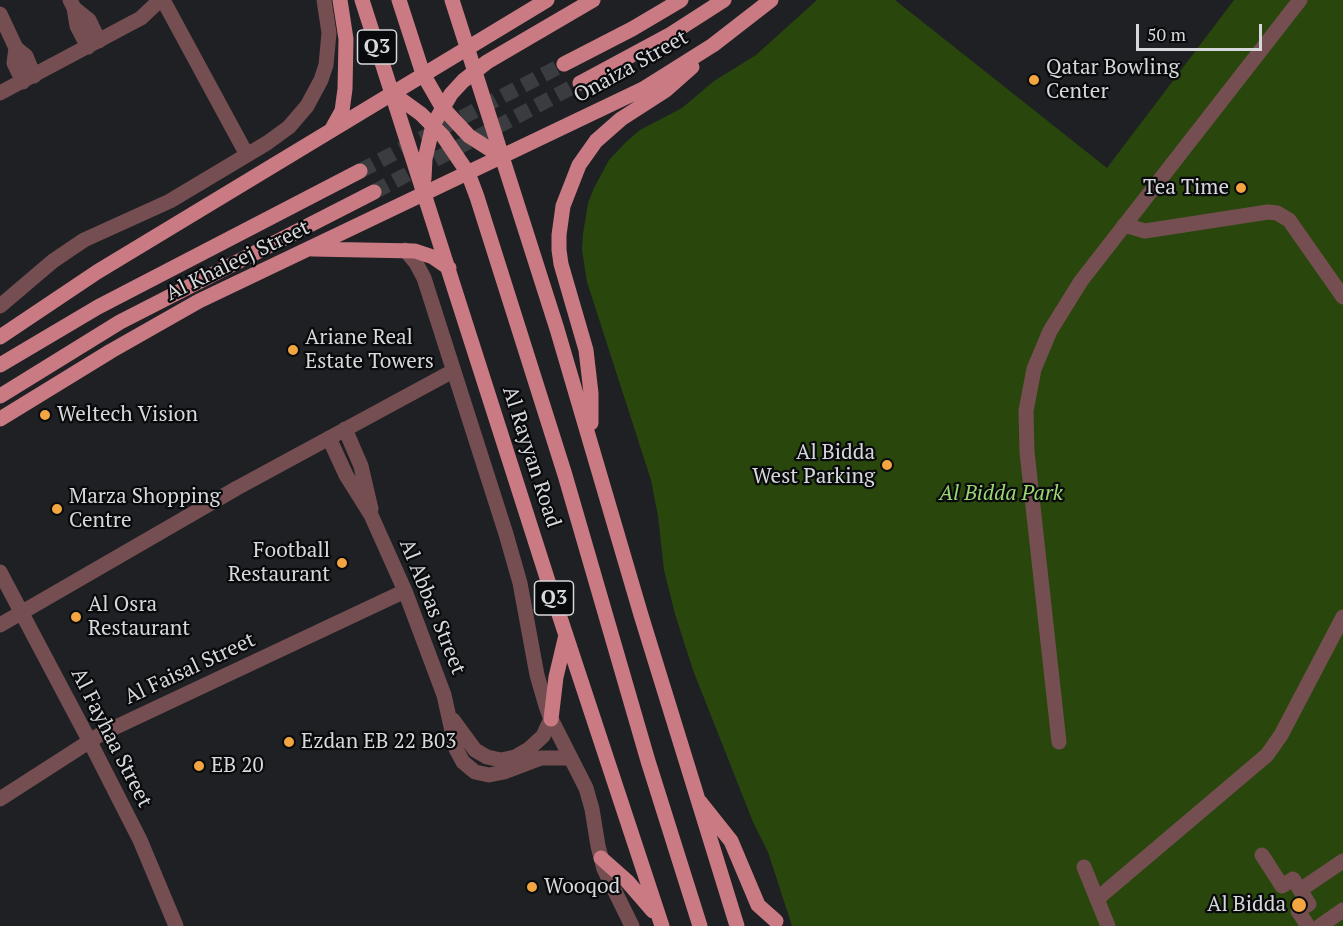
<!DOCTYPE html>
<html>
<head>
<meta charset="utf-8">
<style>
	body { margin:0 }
	#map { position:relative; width:1343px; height:926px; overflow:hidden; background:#1e2024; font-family:"PT Serif",serif }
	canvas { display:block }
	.scale { position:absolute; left:1136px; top:24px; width:126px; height:27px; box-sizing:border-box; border:3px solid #d7d8db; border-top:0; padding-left:8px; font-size:18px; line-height:21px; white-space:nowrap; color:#d7d8db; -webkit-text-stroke:4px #090a0c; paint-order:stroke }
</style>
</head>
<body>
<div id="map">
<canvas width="1343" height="926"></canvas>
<div class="scale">50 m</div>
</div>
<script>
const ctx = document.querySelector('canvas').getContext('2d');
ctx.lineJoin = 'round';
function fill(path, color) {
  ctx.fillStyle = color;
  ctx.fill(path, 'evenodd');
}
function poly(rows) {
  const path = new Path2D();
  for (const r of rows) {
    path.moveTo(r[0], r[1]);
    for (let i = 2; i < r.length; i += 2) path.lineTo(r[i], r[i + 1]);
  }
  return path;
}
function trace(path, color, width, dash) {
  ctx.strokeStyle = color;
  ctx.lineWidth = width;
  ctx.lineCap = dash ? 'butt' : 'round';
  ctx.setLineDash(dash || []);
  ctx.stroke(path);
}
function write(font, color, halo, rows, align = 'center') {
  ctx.font = font + ' "PT Serif",serif';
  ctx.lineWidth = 4.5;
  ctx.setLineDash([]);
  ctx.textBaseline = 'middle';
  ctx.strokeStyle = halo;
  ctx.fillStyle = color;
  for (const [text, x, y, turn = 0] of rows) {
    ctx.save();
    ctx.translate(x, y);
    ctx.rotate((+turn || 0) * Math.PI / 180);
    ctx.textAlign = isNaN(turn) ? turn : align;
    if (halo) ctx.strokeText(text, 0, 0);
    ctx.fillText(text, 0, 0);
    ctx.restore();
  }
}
const green = poly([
	[817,0,895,0,1107,168,1234,0,1343,0,1343,926,792,926,768,852,753,822,693,670,675,614,664,570,658,516,651,480,587,282,582,250,583,234,588,203,594,188,609,160,626,142,640,130,682,108,714,81,756,55]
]);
const primaryTunnel = poly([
	[360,171,564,64],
	[374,192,580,83]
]);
const street = poly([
	[70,0,74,8,77,26,88,47],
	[163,0,247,155],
	[74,8,89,20,99,41],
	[0,14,16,48,26,56,34,76],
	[16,48,14,63,23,82],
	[0,93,141,18,160,0],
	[1124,225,1145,231,1268,212,1277,213,1289,220,1343,297],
	[405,250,416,263,424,278,506,534,520,583,537,675,546,706,551,719,586,788,592,809,598,846,604,869,632,926],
	[0,306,53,261,84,240,170,201,267,143,289,127,307,106,321,80,326,65,329,33,324,0],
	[345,429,361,466,371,509],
	[329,438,346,475,371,515,405,591,444,695,456,749,463,762,475,772,489,775,504,772,541,758,570,758],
	[0,572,89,740,140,840,176,926],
	[0,625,237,488,453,371],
	[453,720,475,750,487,757,501,760,515,757,529,749,543,736,551,719],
	[1059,742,1027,452,1026,411,1034,369,1050,331,1081,281,1300,0],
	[0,799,101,734,405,591],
	[1262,855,1282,886,1293,879,1309,904,1298,911,1308,926],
	[1084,867,1108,926],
	[1300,890,1343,861],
	[1097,899,1267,755,1281,735,1343,617],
	[1320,926,1343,910]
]);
const primary = poly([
	[362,0,548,581,662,926],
	[399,0,423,74,442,107,469,136,502,157],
	[452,0,557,329,641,615,737,926],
	[564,64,632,29,681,0],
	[580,83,671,34,724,0],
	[392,93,421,114,443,136,468,173,477,197,565,475,648,761,700,926],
	[332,129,342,111,345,89,346,39,340,0],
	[424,179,425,159,433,125,451,94,463,81,487,62,593,0],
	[312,249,415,251,433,257,449,268],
	[0,337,97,272,547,0],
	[0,365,98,307,360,171],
	[0,396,120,322,374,192],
	[0,419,111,351,199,301,643,89,713,45,771,0],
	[591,423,591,393,586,350,561,264,559,250,559,235,563,206,579,165,596,141,621,119,666,90,692,67],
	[551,719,556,677,566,635],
	[700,802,731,841,758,905,776,921],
	[601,858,627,881,653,911]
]);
const markers = [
	[1034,80,6,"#f2a541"],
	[1241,188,6,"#f2a541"],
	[293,350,6,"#f2a541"],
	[45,415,6,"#f2a541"],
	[887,465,6,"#f2a541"],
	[57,509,6,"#f2a541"],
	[342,563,6,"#f2a541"],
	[76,617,6,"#f2a541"],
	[289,742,6,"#f2a541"],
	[199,766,6,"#f2a541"],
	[532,887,6,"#f2a541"],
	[1299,905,8,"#f2a541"]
];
const shields = [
	[377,47,39],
	[554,598,39]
];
const shieldNames = [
	["Q3",377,47],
	["Q3",554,598]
];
const streetNames = [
	["Onaiza Street",631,67,-29],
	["Al Khaleej Street",238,261,-26],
	["Al Rayyan Road",531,457,72],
	["Al Abbas Street",432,607,68],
	["Al Faisal Street",190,669,-25],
	["Al Fayhaa Street",111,738,63]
];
const poiNames = [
	["Qatar Bowling",1046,68],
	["Center",1046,92],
	["Tea Time",1229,188,"right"],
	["Ariane Real",305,338],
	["Estate Towers",305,362],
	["Weltech Vision",57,415],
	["Al Bidda",875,453,"right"],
	["West Parking",875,477,"right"],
	["Marza Shopping",69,497],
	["Centre",69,521],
	["Football",330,551,"right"],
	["Restaurant",330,575,"right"],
	["Al Osra",88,605],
	["Restaurant",88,629],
	["Ezdan EB 22 B03",301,742],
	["EB 20",211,766],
	["Wooqod",544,887],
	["Al Bidda",1286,905,"right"]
];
const parkNames = [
	["Al Bidda Park",1001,494]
];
fill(green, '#29470d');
trace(primaryTunnel, '#3a3c3f', 15, [15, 8]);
trace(street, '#754e51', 15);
trace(primary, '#ca7a82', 15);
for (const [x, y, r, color] of markers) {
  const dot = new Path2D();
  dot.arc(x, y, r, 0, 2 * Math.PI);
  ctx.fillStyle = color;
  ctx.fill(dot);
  trace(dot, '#090a0c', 2);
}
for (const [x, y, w] of shields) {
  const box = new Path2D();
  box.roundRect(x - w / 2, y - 17, w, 34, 4.5);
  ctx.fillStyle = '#090a0c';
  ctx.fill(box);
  trace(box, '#d7d8db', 1.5);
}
write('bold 20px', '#d7d8db', null, shieldNames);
write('21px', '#d7d8db', '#090a0c', streetNames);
write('21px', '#d7d8db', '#090a0c', poiNames, 'left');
write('italic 21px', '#9bd671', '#090a0c', parkNames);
</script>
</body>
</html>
